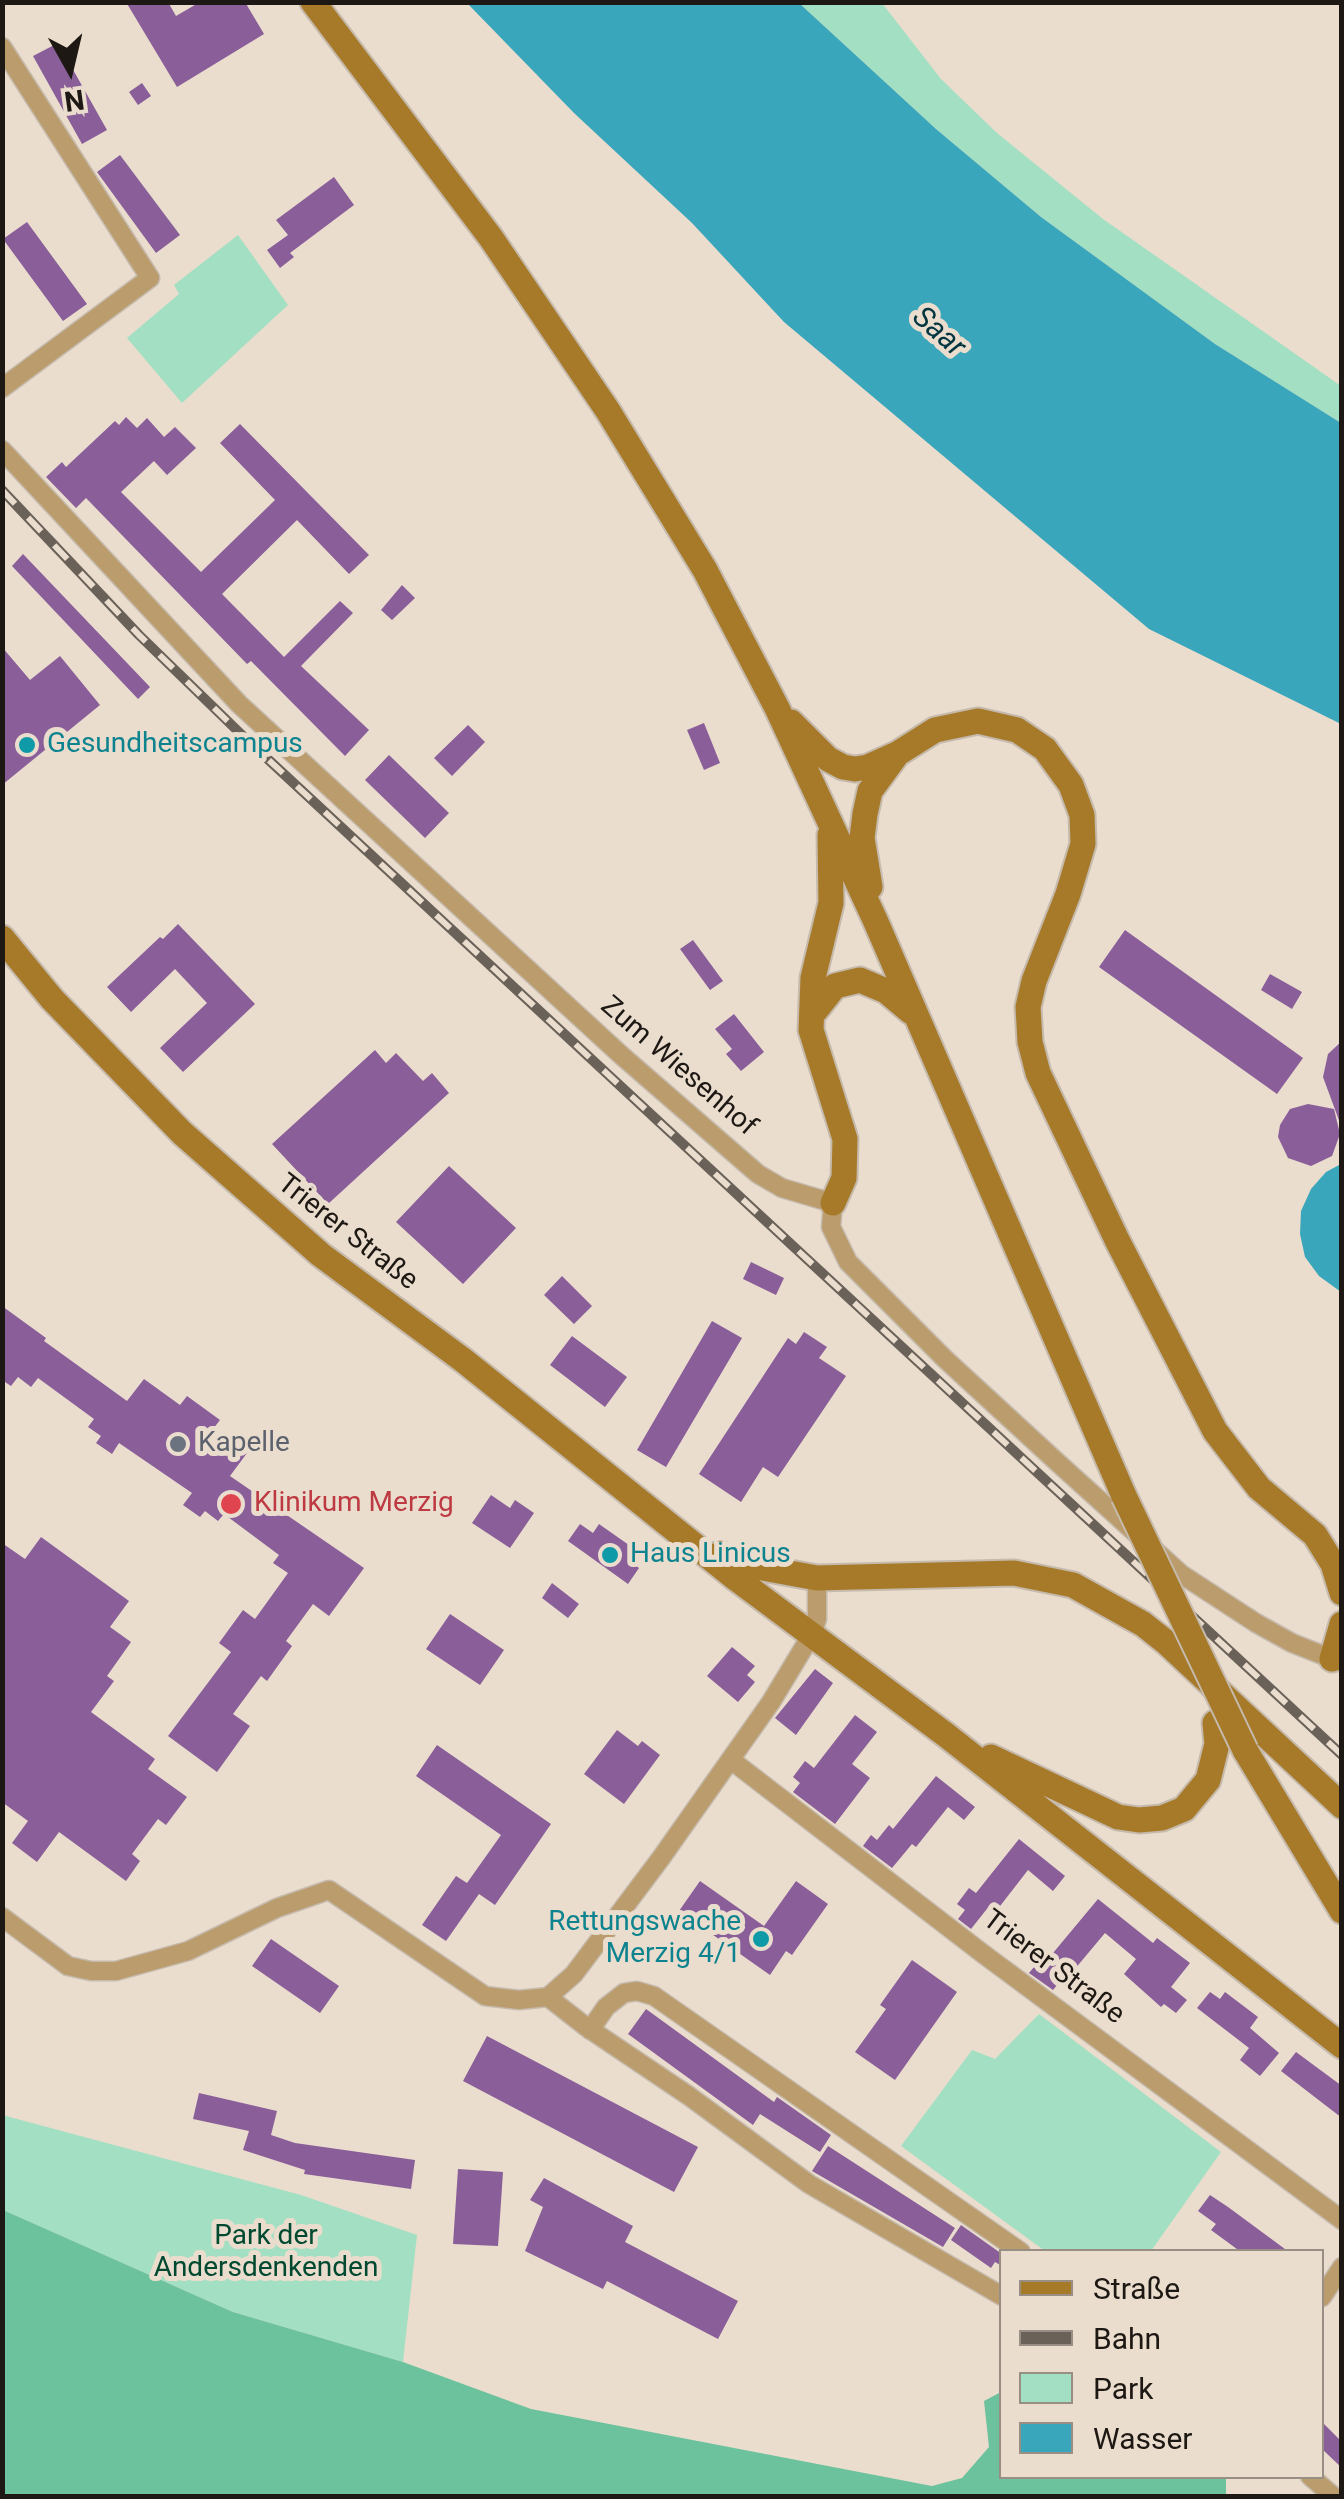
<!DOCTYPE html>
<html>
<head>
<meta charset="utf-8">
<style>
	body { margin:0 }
	#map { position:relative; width:1344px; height:2499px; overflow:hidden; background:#eaddce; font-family:Roboto,sans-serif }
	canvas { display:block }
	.frame { position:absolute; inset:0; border:5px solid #1d1813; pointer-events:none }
	.legend { position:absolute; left:999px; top:2249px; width:325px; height:230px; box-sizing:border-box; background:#eaddce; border:2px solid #988e83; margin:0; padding:12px 18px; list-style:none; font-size:30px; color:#1d1813 }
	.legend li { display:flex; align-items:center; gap:20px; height:50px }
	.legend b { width:50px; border:2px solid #988e83 }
	.north { position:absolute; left:20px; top:20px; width:100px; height:100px; -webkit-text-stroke:8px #eaddce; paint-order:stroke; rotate:172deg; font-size:28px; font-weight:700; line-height:40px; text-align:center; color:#1d1813 }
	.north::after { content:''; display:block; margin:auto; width:35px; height:45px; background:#1d1813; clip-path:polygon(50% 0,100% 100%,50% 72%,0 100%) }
</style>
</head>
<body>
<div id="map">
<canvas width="1344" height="2499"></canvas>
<div class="frame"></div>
<ul class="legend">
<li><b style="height:12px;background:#a77a2a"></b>Straße</li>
<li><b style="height:12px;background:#6a6259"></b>Bahn</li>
<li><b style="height:28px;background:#a3dfc2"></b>Park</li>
<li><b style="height:28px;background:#3aa6bc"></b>Wasser</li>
</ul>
<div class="north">N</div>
</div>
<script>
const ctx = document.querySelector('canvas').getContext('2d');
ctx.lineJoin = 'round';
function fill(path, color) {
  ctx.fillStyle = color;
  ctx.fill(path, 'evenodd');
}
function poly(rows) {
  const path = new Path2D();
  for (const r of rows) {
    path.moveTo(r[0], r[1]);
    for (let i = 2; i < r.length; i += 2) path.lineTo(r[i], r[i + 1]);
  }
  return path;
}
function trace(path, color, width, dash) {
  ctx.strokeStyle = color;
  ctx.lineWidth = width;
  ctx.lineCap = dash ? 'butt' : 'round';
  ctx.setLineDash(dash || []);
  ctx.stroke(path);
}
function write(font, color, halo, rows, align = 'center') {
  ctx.font = font + ' Roboto,sans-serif';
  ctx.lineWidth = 10;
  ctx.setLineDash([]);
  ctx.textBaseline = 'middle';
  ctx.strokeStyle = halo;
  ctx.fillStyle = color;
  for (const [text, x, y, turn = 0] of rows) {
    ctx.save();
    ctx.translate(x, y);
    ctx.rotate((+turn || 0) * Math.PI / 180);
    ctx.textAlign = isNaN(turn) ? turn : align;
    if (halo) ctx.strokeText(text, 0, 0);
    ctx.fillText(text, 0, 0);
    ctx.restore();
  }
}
const green = poly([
	[799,3,882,3,941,79,997,133,1103,219,1341,386,1341,423,1215,344,1041,217,936,129],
	[238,235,288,305,182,403,127,338,179,294,174,285],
	[1039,2014,1221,2152,1151,2251,1045,2251,901,2146,972,2050,995,2059],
	[2,2115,301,2195,417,2235,403,2362,233,2312,3,2210]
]);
const forest = poly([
	[3,2210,233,2312,403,2362,531,2409,932,2486,962,2478,989,2447,984,2401,1001,2392,1002,2476,1226,2477,1226,2496,3,2496]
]);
const water = poly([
	[467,3,799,3,936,129,1041,217,1215,344,1341,423,1341,724,1149,629,784,322,692,223,574,113],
	[1341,1164,1341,1292,1319,1276,1305,1257,1300,1234,1301,1211,1311,1189,1326,1172]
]);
const building = poly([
	[126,2,168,2,176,16,200,2,245,2,264,34,177,87],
	[58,43,107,130,82,144,33,56],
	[142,83,151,96,138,105,129,92],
	[120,155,180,235,156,253,97,172],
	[334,177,354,205,290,253,294,257,280,268,267,250,288,235,276,220],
	[27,222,87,304,63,321,3,239],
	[126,417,137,428,147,418,164,437,175,427,196,448,167,475,154,461,121,492,201,572,275,500,220,443,240,424,369,555,349,574,297,520,222,594,284,657,340,601,353,613,301,666,369,730,345,756,251,661,247,664,86,498,76,508,46,477,62,462,66,467,115,421,119,425],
	[23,554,150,687,138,699,12,566],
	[402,585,415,598,392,620,381,610],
	[2,647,30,680,60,656,100,705,2,785],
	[704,723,720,763,704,770,687,730],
	[468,725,485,742,452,776,434,758],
	[389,755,449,813,425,838,365,780],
	[178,924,255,1004,183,1072,160,1048,207,1003,175,969,131,1012,107,987,160,937,163,939],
	[1125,930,1303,1058,1277,1094,1099,967],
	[693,940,723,981,710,990,680,949],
	[1270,974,1302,992,1292,1009,1261,990],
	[734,1014,764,1052,741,1071,726,1054,732,1049,715,1029],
	[1342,1041,1342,1122,1340,1123,1323,1077,1328,1054],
	[375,1050,386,1063,396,1053,423,1081,432,1073,449,1093,328,1204,272,1144],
	[1308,1104,1334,1109,1340,1134,1332,1156,1311,1166,1288,1158,1278,1137,1280,1125,1290,1109],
	[449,1166,516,1228,463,1284,396,1222],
	[751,1262,784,1278,776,1295,743,1279],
	[562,1276,592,1306,574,1324,544,1295],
	[2,1306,46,1338,44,1341,127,1401,144,1379,180,1405,187,1396,220,1420,213,1429,247,1453,230,1476,364,1568,329,1616,313,1604,286,1641,292,1646,267,1681,261,1676,233,1714,250,1726,217,1772,168,1736,231,1652,219,1643,243,1610,255,1619,288,1573,273,1563,279,1555,224,1514,218,1521,205,1511,200,1517,183,1505,192,1493,119,1443,112,1454,96,1443,101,1436,88,1427,94,1419,38,1378,31,1387,18,1377,11,1386,2,1380],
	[712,1321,742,1338,666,1467,637,1450],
	[804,1332,827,1347,819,1358,846,1376,778,1477,763,1467,741,1502,699,1474,788,1338,796,1344],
	[572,1336,627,1377,605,1407,550,1365],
	[491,1495,510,1508,515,1500,534,1513,510,1548,472,1523],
	[580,1524,593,1533,599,1524,636,1550,628,1560,639,1568,628,1584,568,1541],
	[41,1537,129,1601,110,1627,131,1642,107,1676,114,1681,91,1712,155,1759,148,1769,187,1797,166,1825,158,1819,132,1854,140,1861,126,1881,59,1832,37,1862,12,1843,28,1821,2,1802,2,1543,25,1559],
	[552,1583,579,1604,568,1618,542,1598],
	[450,1614,504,1650,480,1685,426,1649],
	[732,1647,755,1666,747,1675,755,1682,738,1702,707,1676],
	[815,1669,833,1683,796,1735,775,1718],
	[855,1715,877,1732,852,1764,870,1778,835,1824,793,1792,800,1783,793,1777,805,1761,814,1768],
	[617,1730,638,1746,642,1741,660,1755,624,1804,584,1774],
	[437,1745,551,1824,495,1905,479,1894,446,1941,422,1925,456,1876,467,1883,501,1835,416,1776],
	[936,1776,975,1807,964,1820,948,1807,916,1847,912,1844,892,1868,863,1846,871,1835,877,1840,889,1825,893,1829],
	[1019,1839,1065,1876,1053,1891,1028,1870,997,1910,990,1905,971,1929,958,1919,965,1910,957,1904,969,1888,976,1893],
	[700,1881,764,1926,796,1881,828,1904,792,1955,786,1951,770,1975,679,1911],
	[1098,1899,1153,1943,1157,1938,1190,1963,1171,1987,1187,2000,1176,2013,1164,2004,1161,2007,1124,1974,1136,1959,1105,1933,1074,1970,1071,1968,1053,1990,1029,1973,1048,1950,1053,1953],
	[271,1939,339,1986,320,2013,252,1966],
	[912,1960,957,1992,895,2080,855,2052,886,2009,880,2005],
	[1210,1992,1220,1999,1225,1992,1258,2017,1250,2028,1279,2053,1260,2076,1240,2060,1249,2048,1197,2008],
	[646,2009,774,2102,777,2097,831,2135,820,2152,760,2114,753,2125,628,2034],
	[487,2036,698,2147,674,2192,463,2081],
	[1296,2052,1342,2086,1342,2118,1281,2071],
	[199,2093,277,2111,271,2135,295,2143,415,2160,411,2189,304,2174,305,2170,243,2150,249,2131,193,2119],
	[828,2146,955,2228,943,2247,812,2171],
	[458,2169,503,2172,498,2246,453,2244],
	[544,2178,633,2226,625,2242,738,2301,718,2339,607,2281,603,2289,525,2251,543,2207,530,2200],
	[1210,2195,1228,2207,1289,2252,1241,2252,1211,2230,1216,2224,1198,2211],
	[961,2225,1002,2254,1002,2266,995,2262,991,2268,951,2240],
	[1322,2422,1342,2442,1342,2468,1322,2449]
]);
const street = poly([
	[2,47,150,278,2,388],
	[2,450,239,704,621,1055,758,1174,782,1188,833,1203,831,1227,848,1262,945,1359,1057,1462,1181,1574,1256,1623,1292,1643,1340,1662],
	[731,1760,982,1953,1342,2220],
	[2,1917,68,1966,91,1971,116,1971,188,1951,277,1908,329,1890,485,1996,519,2000,548,1997,574,1974,661,1858,771,1702,812,1634,817,1619,817,1578],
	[548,1997,585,2026,689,2096,809,2184,1002,2296],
	[590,2030,606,2007,624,1993,637,1991,654,1996,1021,2252],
	[1322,2297,1342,2267],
	[1310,2476,1333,2496]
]);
const secondary = poly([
	[313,2,491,238,608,411,705,570,777,708,876,922,1124,1496],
	[791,722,828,759,843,767,855,769,868,767,897,754,935,730,978,721,1017,730,1045,749,1071,785,1082,815,1083,844,1068,894,1034,981,1028,1007,1030,1042,1038,1073,1117,1240,1215,1431,1259,1488,1315,1535,1333,1564,1342,1593],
	[830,835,831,903,813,978,811,1030,845,1139,844,1178,833,1203],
	[870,887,862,838,865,814,870,791,895,757],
	[2,938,52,999,182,1133,321,1255,463,1360,734,1577,946,1735,1342,2046],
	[812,1015,835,986,860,980,886,991,911,1012],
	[720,1554,746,1565,817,1578,1014,1573,1073,1585,1143,1624,1167,1643,1342,1806],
	[1332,1659,1342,1624],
	[1245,1750,1342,1911],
	[991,1757,1118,1817,1139,1820,1162,1818,1184,1809,1208,1780,1217,1744,1215,1723]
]);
const rail = poly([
	[2,490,139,635,245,738,1342,1755]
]);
const secondaryBridge = poly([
	[1124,1496,1245,1750]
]);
const markers = [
	[27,745,10,"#0f9aa8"],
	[178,1444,10,"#6b7280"],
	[231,1504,12,"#e0444e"],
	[610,1555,10,"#0f9aa8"],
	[761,1939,10,"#0f9aa8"]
];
const cultureNames = [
	["Gesundheitscampus",47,745],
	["Haus Linicus",630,1555],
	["Rettungswache",741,1923,"right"],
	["Merzig 4/1",741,1955,"right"]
];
const streetNames = [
	["Zum Wiesenhof",678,1067,41],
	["Trierer Straße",347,1233,38],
	["Trierer Straße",1053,1968,37]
];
const worshipNames = [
	["Kapelle",198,1444]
];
const healthNames = [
	["Klinikum Merzig",254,1504]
];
const parkNames = [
	["Park der",266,2237],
	["Andersdenkenden",266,2269]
];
const waterNames = [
	["Saar",938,333,41]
];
fill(green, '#a3dfc2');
fill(forest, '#6cc29c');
fill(water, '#3aa6bc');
fill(building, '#895e99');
trace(street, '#c5baac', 21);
trace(secondary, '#c5baac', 29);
trace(street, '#bb9c6d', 18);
trace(secondary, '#a77a2a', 25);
trace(rail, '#6a6259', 10);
trace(rail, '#eaddce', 6, [19]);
trace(secondaryBridge, '#c5baac', 29, []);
trace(secondaryBridge, '#a77a2a', 25);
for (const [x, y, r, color] of markers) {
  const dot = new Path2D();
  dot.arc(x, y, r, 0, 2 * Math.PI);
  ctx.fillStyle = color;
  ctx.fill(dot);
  trace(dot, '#eaddce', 4);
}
write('28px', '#0d838f', '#eaddce', cultureNames, 'left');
write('28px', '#1d1813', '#eaddce', streetNames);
write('28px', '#5b616d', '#eaddce', worshipNames, 'left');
write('28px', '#be3a42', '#eaddce', healthNames, 'left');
write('28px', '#004931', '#eaddce', parkNames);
write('italic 30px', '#02353f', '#eaddce', waterNames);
</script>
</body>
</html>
